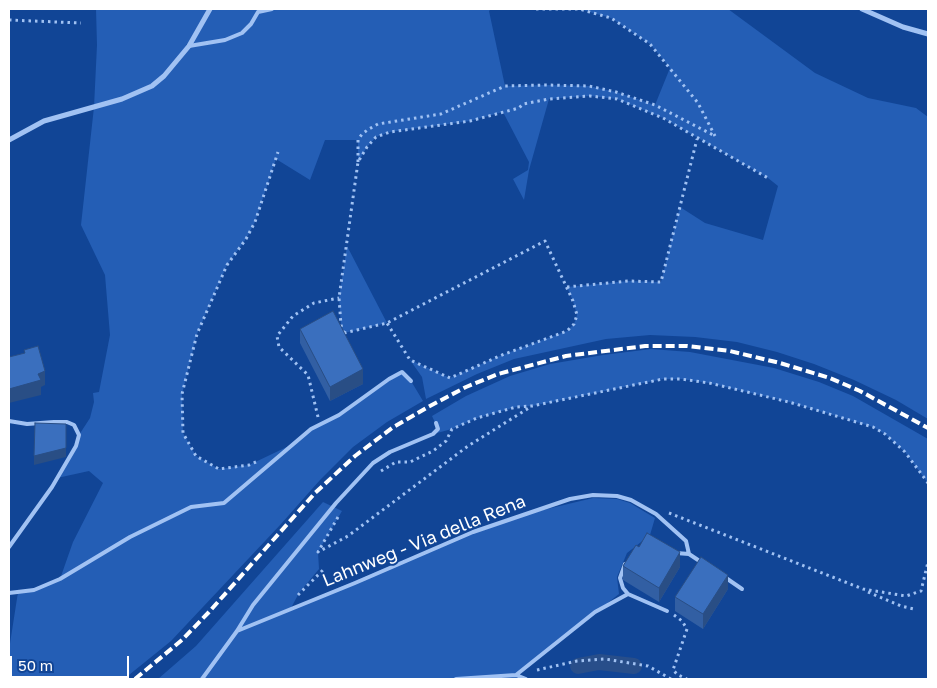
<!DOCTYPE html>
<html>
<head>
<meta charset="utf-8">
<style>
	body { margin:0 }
	#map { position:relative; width:937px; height:688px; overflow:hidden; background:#114596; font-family:"Golos Text",sans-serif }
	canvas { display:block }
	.frame { position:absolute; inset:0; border:10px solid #fff; pointer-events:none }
	.scale { position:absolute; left:10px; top:656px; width:119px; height:22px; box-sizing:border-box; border:2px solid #fff; border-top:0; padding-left:6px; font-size:15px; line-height:18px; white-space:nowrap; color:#fff; -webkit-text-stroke:4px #114596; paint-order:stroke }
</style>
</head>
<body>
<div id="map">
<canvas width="937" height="688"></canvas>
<div class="frame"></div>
<div class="scale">50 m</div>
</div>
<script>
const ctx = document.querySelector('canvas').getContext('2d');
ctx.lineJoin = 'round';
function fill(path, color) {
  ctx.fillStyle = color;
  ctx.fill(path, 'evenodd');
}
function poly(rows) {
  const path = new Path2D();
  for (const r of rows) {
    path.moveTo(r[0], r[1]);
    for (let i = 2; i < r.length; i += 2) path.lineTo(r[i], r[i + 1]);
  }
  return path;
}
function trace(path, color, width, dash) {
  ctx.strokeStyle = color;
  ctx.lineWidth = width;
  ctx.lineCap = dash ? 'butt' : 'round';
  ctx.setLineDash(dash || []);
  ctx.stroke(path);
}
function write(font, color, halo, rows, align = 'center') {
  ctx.font = font + ' "Golos Text",sans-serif';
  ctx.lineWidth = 4;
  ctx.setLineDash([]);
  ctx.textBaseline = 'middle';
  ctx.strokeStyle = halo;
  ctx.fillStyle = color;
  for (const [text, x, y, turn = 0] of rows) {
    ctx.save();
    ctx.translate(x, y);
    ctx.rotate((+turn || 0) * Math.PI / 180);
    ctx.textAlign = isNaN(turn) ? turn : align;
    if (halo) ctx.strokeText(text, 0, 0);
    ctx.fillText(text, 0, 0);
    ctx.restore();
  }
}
const green = poly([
	[96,9,491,9,489,11,505,86,546,85,589,86,616,92,655,105,670,68,650,44,611,18,579,9,536,9,728,9,815,73,868,98,916,108,928,117,928,419,896,400,854,380,814,364,777,352,737,342,695,337,650,335,606,339,514,359,477,374,426,399,422,377,410,360,450,378,502,355,567,331,574,324,577,315,573,301,567,287,628,281,661,282,680,207,705,223,763,240,778,186,768,178,663,118,617,99,590,96,549,99,529,170,524,200,513,179,528,170,529,162,503,112,470,121,390,132,376,137,367,147,358,162,358,140,325,140,310,180,276,159,255,222,246,239,227,265,197,334,182,394,183,433,196,456,219,469,249,465,293,444,311,429,339,415,402,372,411,381,423,401,387,422,353,447,320,480,281,524,171,641,124,679,9,679,9,650,18,592,34,590,60,579,73,542,103,483,89,471,57,478,76,446,79,435,90,418,94,402,93,393,99,392,110,335,105,275,81,225,94,107,97,45],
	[347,246,387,323,344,333,341,325,339,298],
	[651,349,690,352,774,368,819,382,853,396,928,439,928,483,905,452,885,434,873,427,789,402,709,383,681,379,663,379,532,406,516,407,477,418,452,429,433,434,438,429,432,416,466,396,510,376,550,364,603,355],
	[593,498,617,499,630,503,655,518,650,535,627,553,617,577,619,594,517,675,526,679,158,679,196,646,323,502,342,511,318,552,319,569,299,593,291,608,433,548,514,517]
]);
const canal = poly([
	[578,666,599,662,634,666]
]);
const path = poly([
	[536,9,579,9,611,18,650,44,698,103,715,136],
	[9,20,81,23],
	[358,162,358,140,362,134,369,129,378,124,441,114,505,86,546,85,589,86,616,92,655,105,715,136],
	[567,287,628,281,661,282,697,139],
	[344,333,341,325,339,298,358,162,367,147,376,137,390,132,470,121,519,108,523,104,549,99,590,96,617,99,663,118,768,178],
	[344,333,387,323,545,241,573,301,577,315,574,324,567,331,502,355,450,378,410,360,387,323],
	[318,417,308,375,279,347,277,336,293,316,314,303,339,298],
	[256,462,249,465,219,469,196,456,183,433,182,394,197,334,227,265,246,239,255,222,278,152],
	[381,471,396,462,410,462,433,451,446,441,452,429,477,418,516,407,532,406,663,379,681,379,709,383,789,402,873,427,885,434,905,452,928,483],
	[669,513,863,589,906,596,921,591,928,562],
	[338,517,318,552,348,536,468,446,532,406],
	[868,592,901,606,914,609],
	[298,595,323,570],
	[674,615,682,621,687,629,673,670,678,675,687,679],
	[537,670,577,661,605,659,648,666,671,679]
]);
const lane = poly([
	[189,46,225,40,242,33,251,24,258,12,272,9],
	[9,421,27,424,54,422,67,422,74,425,79,435,76,446,52,487,9,547],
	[676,553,689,554,701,562],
	[625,564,620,578,623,588,628,594,667,611],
	[726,578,742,589],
	[9,593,34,590,60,579,130,537,191,507,224,503,311,429,339,415,389,379,402,372,411,381],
	[237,631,355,583,473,532,570,499,593,495,617,496,631,500,656,514,686,541,689,554],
	[516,675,595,612,628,594],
	[202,679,237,631,253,605,336,503,373,463,390,452,433,434,438,429,436,423],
	[456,679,516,675,526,679]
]);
const street = poly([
	[862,9,903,27,928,34],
	[9,140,44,121,122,99,152,86,164,76,189,46,210,9]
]);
const rail = poly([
	[135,679,182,640,209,612,315,493,355,456,392,428,428,407,466,387,498,374,566,356,645,346,687,346,730,351,780,363,830,378,860,391,928,428]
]);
const wall = poly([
	[300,329,363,384,330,401,300,343],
	[623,566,680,567,659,602,623,580],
	[728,589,703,629,675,611,675,597]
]);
const shadedWall = poly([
	[363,369,363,384,330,401,330,387],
	[45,371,45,385,41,387,41,395,9,403,9,389],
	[66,424,66,457,34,465,34,456],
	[680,552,680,567,659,602,659,588],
	[728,575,728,589,703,629,703,614]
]);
const building = poly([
	[333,311,363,369,330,387,300,329,333,311],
	[38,346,45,371,38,374,41,380,9,389,9,357,25,353,24,350,38,346],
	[35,423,66,424,66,448,34,456,35,423],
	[647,533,680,552,659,588,623,566,636,545,639,547,647,533],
	[701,557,728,575,703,614,675,597,701,557]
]);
const streetNames = [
	["Lahnweg - Via della Rena",424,541,-22]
];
fill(green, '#245eb5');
trace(canal, '#284e8a', 16);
trace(path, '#a1c2f3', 3, [2.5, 4]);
trace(lane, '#a1c2f3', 4);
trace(street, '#a1c2f3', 5);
trace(rail, '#fff', 4, [9, 4]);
fill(wall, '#325fa3');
fill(shadedWall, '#294e85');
fill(building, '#3a6fbe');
trace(building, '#294e85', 1);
write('18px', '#fff', '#114596', streetNames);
</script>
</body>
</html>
